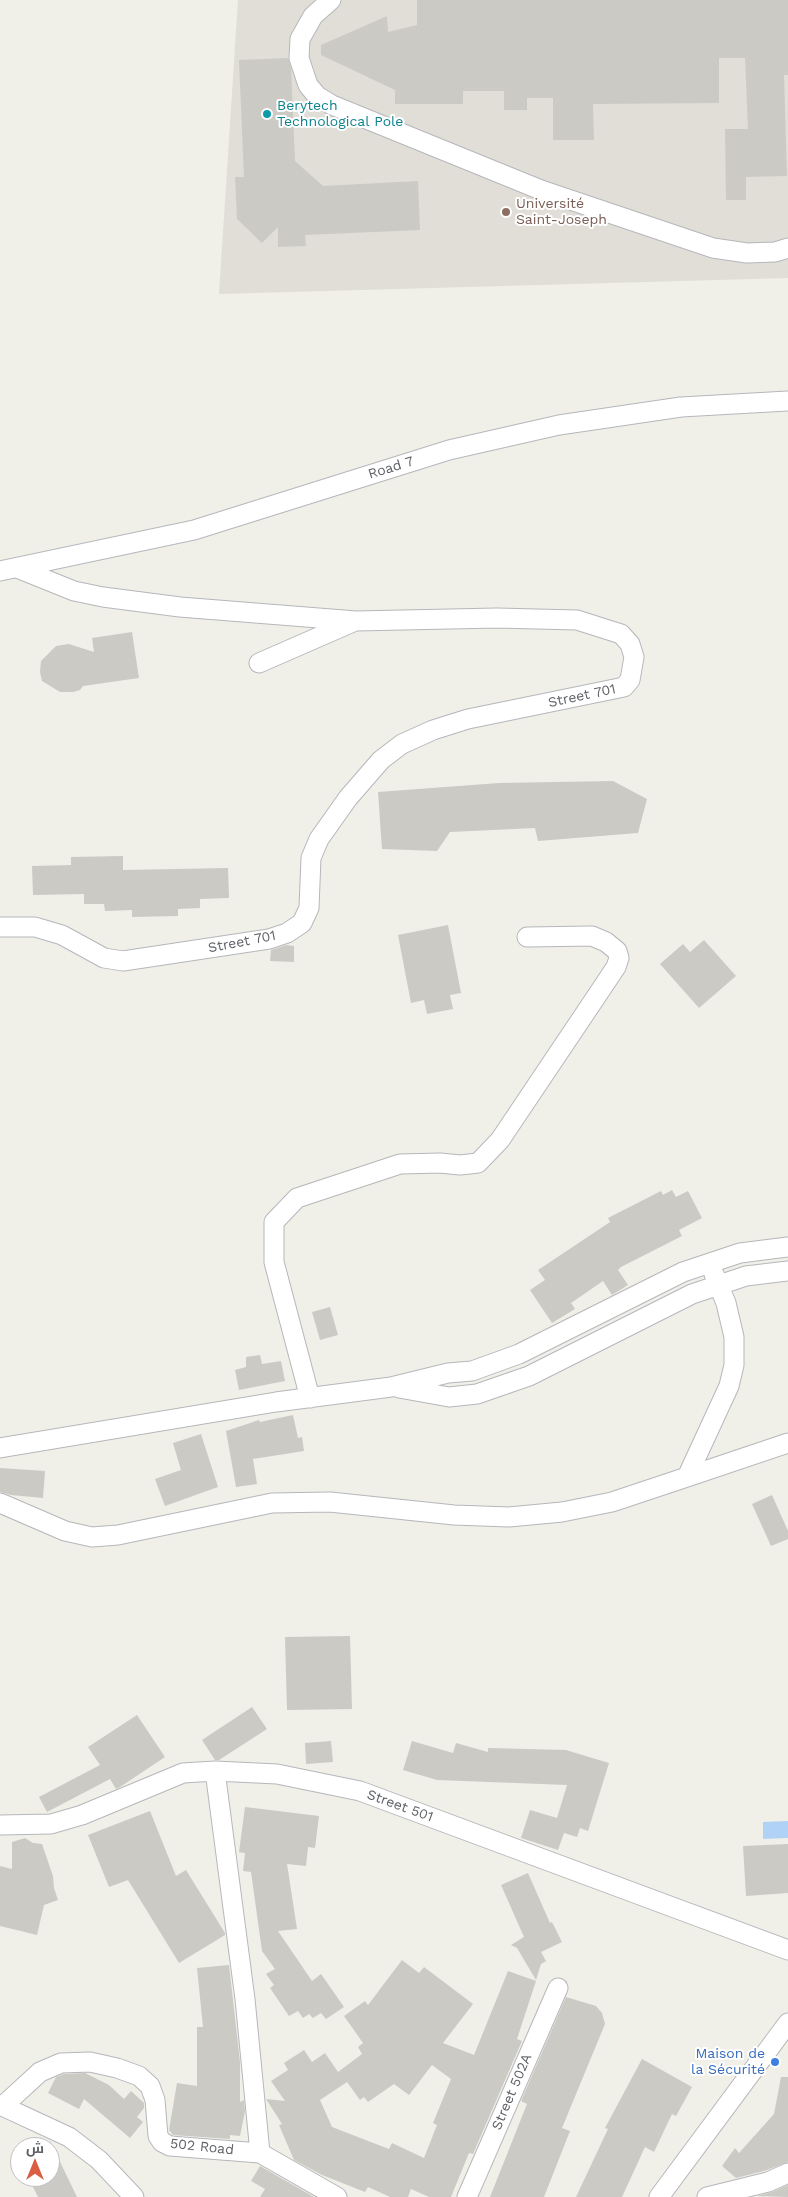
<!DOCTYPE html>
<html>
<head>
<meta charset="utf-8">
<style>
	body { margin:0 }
	#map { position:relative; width:788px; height:2197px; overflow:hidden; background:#f0efe8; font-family:"Work Sans",Cairo,sans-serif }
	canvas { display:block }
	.north { position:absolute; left:10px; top:2137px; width:50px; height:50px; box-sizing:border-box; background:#fff; border:1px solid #bfc0c2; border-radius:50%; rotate:0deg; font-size:14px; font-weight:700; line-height:20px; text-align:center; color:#5f6267 }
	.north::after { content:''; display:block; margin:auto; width:18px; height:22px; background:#da5d44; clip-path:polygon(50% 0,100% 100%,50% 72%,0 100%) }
</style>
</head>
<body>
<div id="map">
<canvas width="788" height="2197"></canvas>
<div class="north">ش</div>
</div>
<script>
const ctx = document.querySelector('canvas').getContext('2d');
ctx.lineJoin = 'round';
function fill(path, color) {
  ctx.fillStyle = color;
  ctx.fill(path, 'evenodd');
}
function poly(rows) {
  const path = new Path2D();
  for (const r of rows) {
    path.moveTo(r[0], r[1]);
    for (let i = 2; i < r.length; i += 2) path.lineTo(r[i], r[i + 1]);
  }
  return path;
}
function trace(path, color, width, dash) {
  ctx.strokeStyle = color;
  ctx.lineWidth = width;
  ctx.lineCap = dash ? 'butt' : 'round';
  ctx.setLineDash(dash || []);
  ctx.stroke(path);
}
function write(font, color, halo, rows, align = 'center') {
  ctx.font = font + ' "Work Sans",sans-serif';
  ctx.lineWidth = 4;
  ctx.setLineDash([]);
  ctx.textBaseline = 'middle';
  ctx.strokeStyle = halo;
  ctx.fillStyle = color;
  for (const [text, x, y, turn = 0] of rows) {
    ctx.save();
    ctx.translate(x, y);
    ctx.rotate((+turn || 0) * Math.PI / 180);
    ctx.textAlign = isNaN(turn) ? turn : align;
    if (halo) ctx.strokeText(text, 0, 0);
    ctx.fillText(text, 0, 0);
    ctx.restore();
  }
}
const education = poly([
	[238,0,788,0,788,278,219,294]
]);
const water = poly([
	[788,1821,788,1838,763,1839,763,1822]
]);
const building = poly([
	[417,0,788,0,788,75,784,75,787,176,746,177,746,200,726,200,725,129,748,129,745,58,719,58,719,103,593,104,594,140,553,140,553,98,527,98,527,110,504,110,504,91,463,91,463,104,395,104,395,90,321,55,321,45,387,16,388,32,417,25],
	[288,58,291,68,295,161,323,186,418,181,420,230,305,235,306,246,278,247,278,227,262,243,237,219,235,177,244,177,239,60],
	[132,632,139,678,83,686,80,690,73,692,60,692,42,681,40,672,41,661,56,646,69,644,94,652,92,638],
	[613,781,647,799,638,833,538,841,535,828,450,832,437,851,382,849,378,792,499,783],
	[123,856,123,870,228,868,229,898,200,899,200,908,178,909,178,916,132,917,132,910,105,911,104,904,84,904,84,894,33,895,32,866,71,865,71,857],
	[448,925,461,993,450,995,453,1009,427,1014,424,1000,411,1003,398,935],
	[704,940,736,976,699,1008,660,964,683,944,690,952],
	[286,945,294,946,294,962,270,961,271,950],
	[672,1190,676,1197,688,1191,702,1218,679,1230,682,1236,621,1267,618,1270,628,1285,612,1295,603,1281,571,1303,575,1309,552,1323,530,1290,545,1280,538,1270,610,1222,608,1218,661,1191,663,1195],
	[330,1307,338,1335,320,1340,312,1312],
	[260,1355,262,1364,281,1361,285,1381,239,1390,235,1370,246,1367,246,1357],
	[293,1415,298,1438,302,1437,304,1451,253,1459,257,1484,236,1487,226,1431,259,1420,260,1422],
	[201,1434,218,1487,165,1506,155,1479,181,1470,173,1443],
	[0,1468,45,1471,43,1498,11,1495,0,1492],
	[772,1495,788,1531,788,1539,771,1546,752,1504],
	[350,1636,352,1709,287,1710,285,1637],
	[252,1707,267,1729,219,1760,215,1760,202,1740],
	[137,1715,165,1757,120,1787,116,1789,110,1779,47,1812,39,1797,100,1765,88,1747],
	[331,1741,333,1762,306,1764,305,1743],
	[412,1741,453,1753,456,1743,488,1752,488,1748,566,1750,609,1763,588,1831,580,1828,577,1837,564,1833,558,1850,521,1838,530,1810,557,1818,567,1785,437,1780,403,1770],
	[245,1807,319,1816,315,1848,308,1847,306,1866,287,1864,297,1929,278,1931,312,1981,321,1974,344,2007,326,2019,321,2013,313,2018,309,2014,303,2018,298,2011,289,2016,270,1988,274,1985,266,1974,275,1969,262,1951,251,1872,243,1871,245,1853,239,1852],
	[150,1811,176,1876,186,1870,225,1933,225,1935,179,1963,128,1880,109,1887,88,1835],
	[25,1838,33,1843,42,1844,53,1876,54,1888,58,1900,44,1905,37,1935,0,1926,0,1866,12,1869,12,1842],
	[788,1844,788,1893,746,1896,743,1846],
	[528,1873,550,1923,552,1922,562,1942,541,1952,546,1961,541,1964,536,1980,517,1948,511,1945,524,1937,501,1885],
	[402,1960,419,1973,424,1967,473,2004,443,2043,474,2055,508,1971,536,1981,517,2039,522,2041,473,2154,469,2153,451,2197,429,2197,411,2189,408,2197,390,2197,368,2187,365,2192,322,2175,294,2160,279,2125,282,2124,266,2099,285,2101,271,2081,288,2070,284,2063,304,2050,312,2062,325,2053,338,2072,362,2054,358,2047,363,2043,344,2016,365,2001,368,2005],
	[432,2065,451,2079,433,2123,437,2125,424,2158,392,2143,389,2149,332,2127,320,2100,347,2082,360,2100,364,2097,368,2102,394,2084,409,2095],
	[229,1965,240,2062,240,2102,244,2100,245,2111,240,2136,230,2135,230,2139,173,2135,169,2130,177,2083,197,2086,197,2027,203,2027,197,1968],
	[566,1997,596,2006,602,2013,605,2024,562,2128,570,2131,544,2197,490,2197,527,2104,521,2101],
	[642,2059,692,2087,676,2116,672,2114,654,2152,645,2147,622,2197,576,2197,608,2129,605,2128],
	[85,2073,109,2085,124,2099,131,2091,144,2103,144,2108,137,2117,143,2122,130,2138,84,2099,79,2109,48,2093,56,2077,64,2074],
	[781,2077,788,2077,788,2162,764,2171,736,2178,722,2166,735,2148,739,2153,774,2114],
	[50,2141,77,2197,38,2197,31,2183,43,2177,50,2177],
	[260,2166,314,2197,260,2197,265,2189,251,2181],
	[788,2185,788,2197,757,2196,772,2192]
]);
const minor = poly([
	[331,0,313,16,300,39,299,58,308,85,317,96,332,105,541,190,713,248,747,253,775,252,788,248],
	[0,571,194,530,449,450,559,425,681,407,788,401],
	[259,663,353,622],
	[0,927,35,927,62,935,104,958,123,961,269,939,287,933,302,923,309,908,311,858,319,839,348,798,381,760,402,744,433,730,468,719,624,687,630,680,634,657,630,644,621,634,577,620,497,618,356,621,180,607,103,597,74,591,17,568],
	[714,1274,726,1303,734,1337,734,1365,729,1386,687,1477,788,1443],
	[399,1388,449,1397,477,1394,529,1376,692,1294,746,1276,788,1271],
	[310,1398,274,1262,274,1222,297,1198,400,1164,440,1163,460,1165,478,1163,500,1140,600,991,616,967,619,958,617,951,606,942,592,936,527,937],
	[0,1448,276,1402,391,1387,448,1373,472,1371,519,1354,683,1272,740,1253,788,1247],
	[0,1503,65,1531,92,1537,118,1535,272,1503,330,1502,454,1515,509,1517,562,1512,612,1502,687,1477],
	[215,1771,245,1999,260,2153],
	[0,1825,51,1824,82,1815,183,1773,215,1771,277,1774,360,1791,788,1950],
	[0,2105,69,2137,99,2160,134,2197],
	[3,2106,40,2072,61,2063,90,2062,117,2068,139,2076,150,2086,155,2100,158,2136,162,2142,170,2146,260,2153,337,2197],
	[467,2197,558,1988],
	[659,2197,788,2023],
	[707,2197,768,2182,788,2173]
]);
const markers = [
	[267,114,5,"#0f9aa8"],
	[506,212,5,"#8d6e63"],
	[775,2062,5,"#3f7fe0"]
];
const cultureNames = [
	["Berytech",277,106],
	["Technological Pole",277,122]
];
const educationNames = [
	["Université",516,204],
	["Saint-Joseph",516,220]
];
const streetNames = [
	["Road 7",391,468,-17],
	["Street 701",582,696,-12],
	["Street 701",242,942,-11],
	["Street 501",400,1806,20],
	["Street 502A",512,2092,-67],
	["502 Road",202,2147,6]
];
const shopNames = [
	["Maison de",765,2054],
	["la Sécurité",765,2070]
];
fill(education, '#e0ded7');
fill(water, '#b1d2f7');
fill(building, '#cccac5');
trace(minor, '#b5b7bb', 21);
trace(minor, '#fff', 19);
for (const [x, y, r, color] of markers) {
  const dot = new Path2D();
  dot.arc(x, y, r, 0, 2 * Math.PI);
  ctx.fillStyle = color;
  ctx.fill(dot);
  trace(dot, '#fff', 2);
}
write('14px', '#0d838f', '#fff', cultureNames, 'left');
write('14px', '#785e54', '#fff', educationNames, 'left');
write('14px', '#5f6267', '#fff', streetNames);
write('14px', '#366cbe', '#fff', shopNames, 'right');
</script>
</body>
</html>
